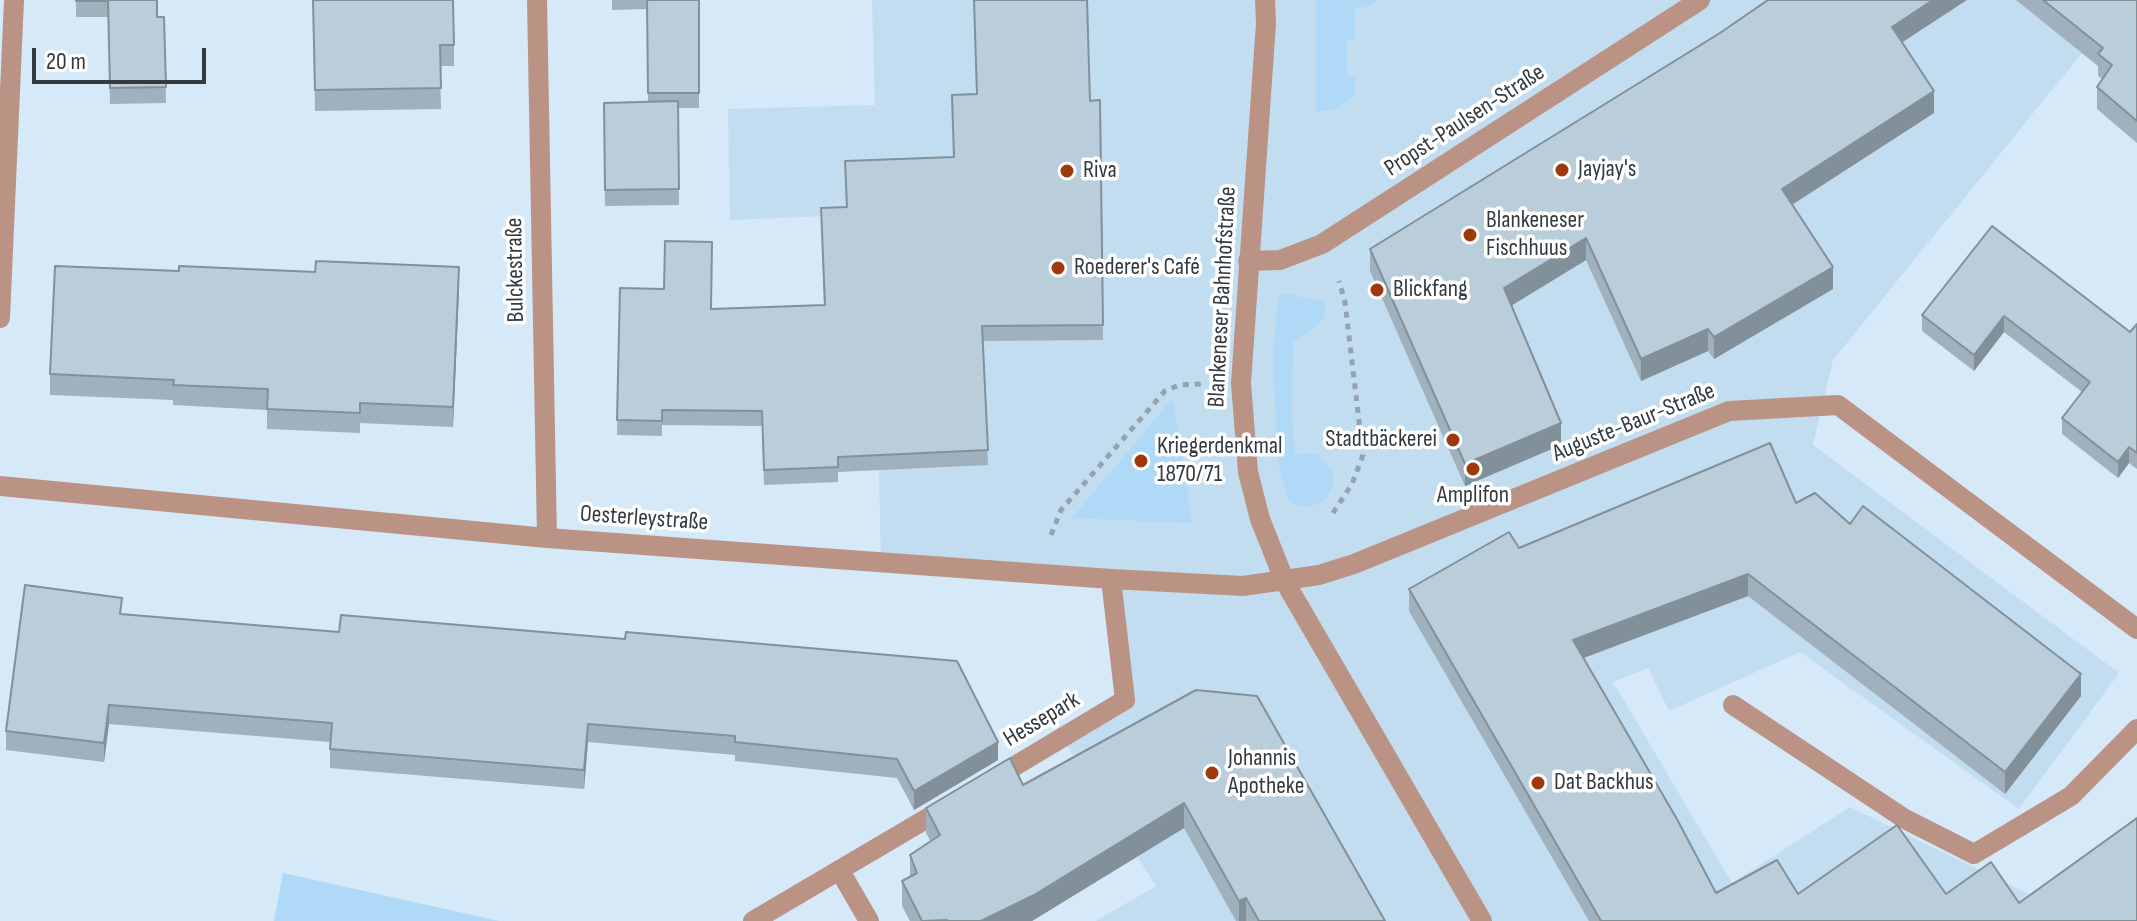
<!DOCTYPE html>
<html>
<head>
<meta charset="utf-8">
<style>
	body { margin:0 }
	#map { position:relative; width:2137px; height:921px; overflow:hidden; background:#d5e9f8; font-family:"Sofia Sans Condensed",sans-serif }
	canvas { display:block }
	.scale { position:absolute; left:32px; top:48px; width:174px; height:36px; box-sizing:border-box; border:4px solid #333b40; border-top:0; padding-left:10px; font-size:24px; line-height:28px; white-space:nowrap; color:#333b40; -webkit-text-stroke:6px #fff; paint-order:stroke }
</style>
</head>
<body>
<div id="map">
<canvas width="2137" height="921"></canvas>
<div class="scale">20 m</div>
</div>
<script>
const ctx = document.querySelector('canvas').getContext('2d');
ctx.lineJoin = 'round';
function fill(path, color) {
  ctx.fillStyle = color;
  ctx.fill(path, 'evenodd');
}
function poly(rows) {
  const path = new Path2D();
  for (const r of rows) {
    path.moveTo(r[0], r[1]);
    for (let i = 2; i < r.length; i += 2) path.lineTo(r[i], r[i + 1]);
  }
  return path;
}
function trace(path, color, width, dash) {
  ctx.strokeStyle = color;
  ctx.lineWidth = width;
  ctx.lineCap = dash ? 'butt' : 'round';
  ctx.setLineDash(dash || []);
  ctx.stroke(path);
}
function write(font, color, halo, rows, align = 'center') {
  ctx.font = font + ' "Sofia Sans Condensed",sans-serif';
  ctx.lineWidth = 7;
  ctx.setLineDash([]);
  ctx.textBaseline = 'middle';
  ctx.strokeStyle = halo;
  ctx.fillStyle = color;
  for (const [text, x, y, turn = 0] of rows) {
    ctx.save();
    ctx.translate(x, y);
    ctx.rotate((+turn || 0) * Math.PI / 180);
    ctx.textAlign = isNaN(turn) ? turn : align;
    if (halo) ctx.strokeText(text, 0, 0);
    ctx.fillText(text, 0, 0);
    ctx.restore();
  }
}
const built = poly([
	[872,0,2125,0,1833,360,1813,445,2119,673,2019,809,1800,652,1669,711,1648,668,1613,682,1732,883,1850,807,2035,897,2137,921,1096,921,1156,886,1062,738,1125,700,1111,580,881,563,873,214,730,220,728,109,875,105]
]);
const green = poly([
	[1316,0,1378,0,1366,7,1355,8,1355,40,1347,40,1347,76,1355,76,1355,94,1340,107,1328,111,1316,111],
	[1283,293,1323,302,1326,309,1321,322,1293,342,1292,417,1295,454,1311,453,1320,456,1334,475,1332,489,1326,499,1311,507,1299,506,1289,501,1279,467,1274,387,1274,342,1278,298],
	[1173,398,1192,523,1072,518],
	[283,873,499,921,274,921]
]);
const path = poly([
	[1333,513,1352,484,1363,455,1345,302,1339,281],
	[1051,535,1061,510,1165,391,1179,385,1201,384]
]);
const lane = poly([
	[1733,705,1905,819,1974,854,2071,796,2137,729]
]);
const street = poly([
	[537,0,547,538],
	[1265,0,1266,23,1241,383,1248,472,1260,519,1285,582,1482,921],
	[1248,261,1280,260,1322,244,1700,0],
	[0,318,14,0],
	[0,486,547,538,1111,579,1243,586,1319,575,1354,564,1729,411,1838,405,2137,629],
	[993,779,1125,700,1111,579],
	[840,871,869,921],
	[753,921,948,806]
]);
const wall = poly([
	[76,0,157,0,157,17,164,17,166,103,110,104,108,17,76,17],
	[313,0,454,45,454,66,440,66,441,109,315,111],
	[612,0,699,0,699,108,678,108,679,205,605,206,604,103,648,102,647,9,612,10],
	[2016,0,2137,0,2137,143,2097,109,2097,87,2102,79,2098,76,2098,66],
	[1902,43,1934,113,1792,205,1833,289,1714,359,1708,351,1641,381,1586,260,1511,306,1561,445,1465,486,1370,271,1370,249],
	[976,94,1100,100,1103,340,983,341,988,465,838,472,838,482,764,485,762,426,662,425,662,436,617,435,620,288,711,309,824,305,821,208,846,207,845,161,953,157],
	[1992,226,2130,332,2137,324,2137,469,2129,463,2118,478,2062,434,2062,418,2082,392,2004,332,1974,371,1922,331,1922,315],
	[459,288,453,427,360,423,360,433,267,429,267,410,173,405,173,400,50,395,50,374],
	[1796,503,1850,524,2081,696,2005,794,1748,596,1583,658,1716,893,1946,894,2137,921,1589,921,1409,611,1409,589,1519,548],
	[122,614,998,760,914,810,897,778,735,761,735,755,588,742,584,789,330,768,330,742,109,724,104,762,6,750,6,731],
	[1196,690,1385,921,1236,921,1184,828,1032,921,910,921,902,906,902,881,910,877,910,855,931,842,926,833,926,808,1023,785]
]);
const shadedWall = poly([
	[1933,0,1967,0,1892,49,1892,27],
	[1934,91,1934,113,1782,211,1782,189],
	[1586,238,1586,260,1504,310,1504,288],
	[459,267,459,288,453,427,453,407],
	[1833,267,1833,289,1714,359,1714,337],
	[2004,316,2004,332,1974,371,1974,355],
	[1708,329,1708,351,1641,381,1641,359],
	[1561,423,1561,445,1465,486,1465,464],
	[2129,447,2129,463,2118,478,2118,462],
	[1748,574,1748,596,1573,662,1573,640],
	[2081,674,2081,696,2005,794,2005,772],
	[109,705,109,724,104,762,104,743],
	[588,724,588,742,584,789,584,770],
	[998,742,998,760,914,810,914,791],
	[1184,803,1184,828,1032,921,981,921],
	[1246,898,1246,921,1239,921,1239,901]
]);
const building = poly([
	[76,0,157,0,157,17,164,17,166,87,110,88,108,1,76,1,76,0],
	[313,0,453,0,454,45,440,45,441,88,315,90,313,0],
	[647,0,699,0,699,93,648,93,647,0],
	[974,0,1087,0,1090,101,1100,100,1103,325,982,326,988,450,838,457,838,467,764,470,762,411,662,410,662,421,617,420,620,288,664,289,665,241,712,242,711,309,825,305,821,208,847,207,845,161,954,157,952,95,977,94,974,0],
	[1768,0,1933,0,1892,27,1934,91,1782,189,1833,267,1714,337,1708,329,1641,359,1586,238,1504,288,1561,423,1465,464,1370,249,1720,33,1768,0],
	[2043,0,2137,0,2137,121,2097,87,2112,65,2098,54,2103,48,2043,0],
	[678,101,679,189,605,190,604,103,678,101],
	[1992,226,2130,332,2137,324,2137,453,2129,447,2118,462,2062,418,2090,382,2004,316,1974,355,1922,315,1992,226],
	[316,261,459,267,453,407,360,403,360,413,267,409,268,389,173,385,174,380,50,374,55,266,179,271,179,266,315,272,316,261],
	[1770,443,1796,503,1815,493,1850,524,1863,506,2081,674,2005,772,1748,574,1573,640,1678,821,1716,893,1777,860,1798,894,1897,825,1946,894,1991,862,2019,903,2137,818,2137,921,1601,921,1409,589,1509,532,1519,548,1770,443],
	[25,585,122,598,120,614,339,632,341,615,625,639,626,632,957,661,998,742,914,791,897,759,735,742,735,736,588,724,584,770,330,749,332,723,109,705,104,743,6,731,25,585],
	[1196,690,1257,696,1385,921,1259,921,1246,898,1239,901,1184,803,1034,895,981,921,947,921,947,920,922,921,902,881,917,873,910,855,940,835,926,808,1010,758,1023,785,1196,690]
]);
const markers = [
	[1562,170,8,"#9e390b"],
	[1067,171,8,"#9e390b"],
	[1470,235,8,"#9e390b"],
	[1058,268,8,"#9e390b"],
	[1377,290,8,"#9e390b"],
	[1453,440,8,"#9e390b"],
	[1141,461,8,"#9e390b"],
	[1473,469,8,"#9e390b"],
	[1212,773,8,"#9e390b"],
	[1538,783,8,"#9e390b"]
];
const streetNames = [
	["Propst-Paulsen-Straße",1465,121,-33],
	["Bulckestraße",516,270,-91],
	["Blankeneser Bahnhofstraße",1223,297,-87],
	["Auguste-Baur-Straße",1634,423,-22],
	["Oesterleystraße",644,519,4],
	["Hessepark",1042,720,-31]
];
const poiNames = [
	["Jayjay's",1578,170],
	["Riva",1083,171],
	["Blankeneser",1486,221],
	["Fischhuus",1486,249],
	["Roederer's Café",1074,268],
	["Blickfang",1393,290],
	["Stadtbäckerei",1437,440,"right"],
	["Kriegerdenkmal",1157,447],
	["1870/71",1157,475],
	["Amplifon",1473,496,"center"],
	["Johannis",1228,759],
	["Apotheke",1228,787],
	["Dat Backhus",1554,783]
];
fill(built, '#c2ddef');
fill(green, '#afd9f7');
trace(path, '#94a3ae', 5, [6, 6]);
trace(lane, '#ba9385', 20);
trace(street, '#ba9385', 20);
fill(wall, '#a0b0bc');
fill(shadedWall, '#829099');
fill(building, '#bacddb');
trace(building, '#829099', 2);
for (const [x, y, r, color] of markers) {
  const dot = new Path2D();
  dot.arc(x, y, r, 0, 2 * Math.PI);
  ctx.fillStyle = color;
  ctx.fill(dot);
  trace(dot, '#fff', 3);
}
write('24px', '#333b40', '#fff', streetNames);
write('24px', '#333b40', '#fff', poiNames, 'left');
</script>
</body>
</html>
